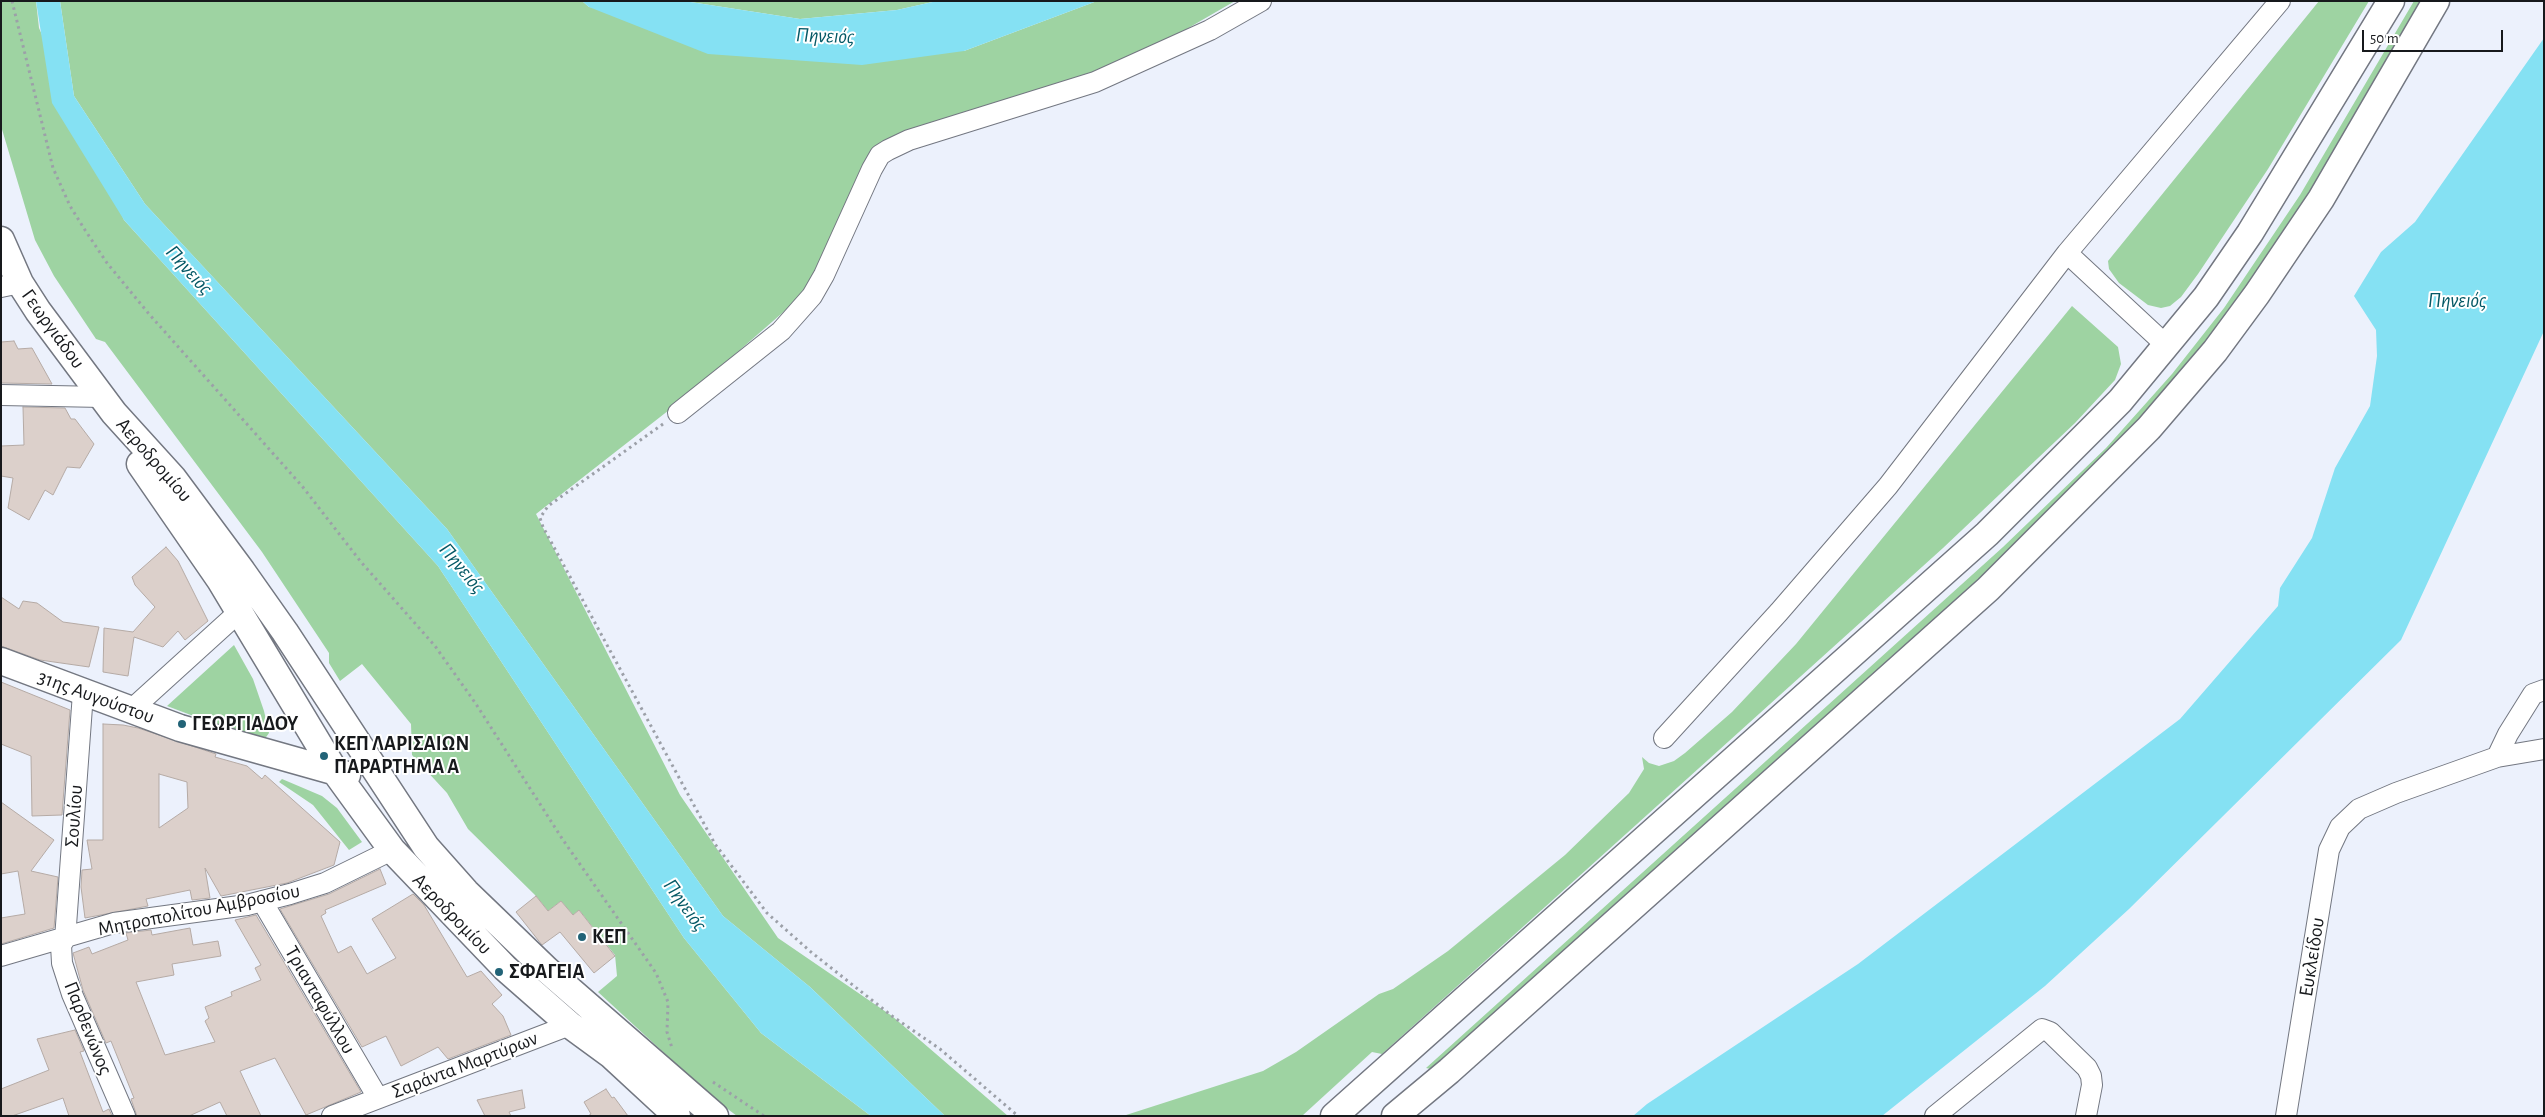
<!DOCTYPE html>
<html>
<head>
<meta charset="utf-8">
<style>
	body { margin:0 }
	#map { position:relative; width:2545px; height:1117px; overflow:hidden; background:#ecf1fc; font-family:"Alegreya Sans",sans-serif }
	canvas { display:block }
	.frame { position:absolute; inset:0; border:2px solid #17191c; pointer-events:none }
	.scale { position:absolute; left:2362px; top:30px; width:141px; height:22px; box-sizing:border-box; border:2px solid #17191c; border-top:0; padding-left:6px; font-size:15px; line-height:18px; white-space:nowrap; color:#17191c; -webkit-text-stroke:4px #fff; paint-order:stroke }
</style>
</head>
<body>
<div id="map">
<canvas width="2545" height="1117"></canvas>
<div class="frame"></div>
<div class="scale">50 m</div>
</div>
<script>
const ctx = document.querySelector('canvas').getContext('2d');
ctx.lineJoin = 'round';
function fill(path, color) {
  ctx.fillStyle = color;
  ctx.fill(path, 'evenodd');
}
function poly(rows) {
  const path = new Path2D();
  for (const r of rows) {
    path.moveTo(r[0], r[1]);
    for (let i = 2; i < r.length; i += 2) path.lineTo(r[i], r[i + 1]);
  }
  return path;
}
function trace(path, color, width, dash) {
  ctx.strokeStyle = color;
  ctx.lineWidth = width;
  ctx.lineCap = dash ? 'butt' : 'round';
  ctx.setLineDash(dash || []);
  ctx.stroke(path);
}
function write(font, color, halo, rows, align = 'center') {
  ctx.font = font + ' "Alegreya Sans",sans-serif';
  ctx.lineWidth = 4;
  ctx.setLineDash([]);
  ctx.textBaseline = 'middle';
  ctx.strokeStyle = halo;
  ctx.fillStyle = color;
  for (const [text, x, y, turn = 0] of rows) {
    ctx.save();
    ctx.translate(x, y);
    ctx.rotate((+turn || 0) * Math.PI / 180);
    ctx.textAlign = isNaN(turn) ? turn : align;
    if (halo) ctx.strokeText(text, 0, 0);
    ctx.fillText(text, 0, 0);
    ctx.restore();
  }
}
const green = poly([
	[1,1,36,1,39,28,124,220,438,566,684,938,761,1033,871,1116,737,1116,713,1098,598,992,617,976,615,955,579,910,573,915,561,901,548,911,536,896,468,829,447,793,412,755,411,724,362,664,340,681,329,663,329,653,262,552,105,342,96,339,54,276,35,240,1,126],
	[60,1,582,1,589,7,964,51,1097,1,1235,1,1095,82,885,152,819,281,687,396,536,514,680,795,778,938,892,1016,1008,1116,945,1116,810,987,723,916,447,529,145,204,74,96],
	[684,1,937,1,897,10,800,19],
	[2319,1,2369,1,2268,169,2198,274,2181,297,2170,306,2161,308,2148,305,2119,283,2109,269,2108,261],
	[2414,1,2424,1,2326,169,2215,336,2061,506,1435,1070,1426,1068,2003,547,2106,448,2172,374,2224,308,2300,195],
	[2072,306,2118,347,2121,364,2115,380,2075,423,1943,548,1382,1054,1372,1052,1302,1116,1123,1116,1263,1071,1296,1052,1379,994,1393,989,1448,951,1565,855,1629,793,1644,769,1642,757,1649,763,1659,766,1674,761,1685,753,1732,712,1796,644],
	[234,645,253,679,264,711,269,733,264,740,257,740,167,706],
	[282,779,322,796,337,808,362,842,349,850,313,805,279,782]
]);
const water = poly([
	[36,1,60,1,74,96,145,204,447,529,723,916,810,987,945,1116,871,1116,761,1033,684,938,438,566,124,220,52,103],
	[582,1,684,1,800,19,897,10,937,1,1097,1,964,51,862,65,708,54,589,7],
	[2544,38,2544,331,2401,640,2129,909,2045,986,1882,1116,1633,1116,1647,1104,1858,964,2180,719,2278,606,2280,588,2312,538,2335,468,2370,406,2377,356,2376,330,2354,296,2381,252,2415,222]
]);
const building = poly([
	[14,341,18,349,32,348,52,384,1,383,1,342,14,341],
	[23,407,65,408,71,419,75,419,94,444,80,468,67,467,53,495,45,490,29,520,8,508,13,478,1,476,1,446,24,445,23,407],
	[166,547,178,561,208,621,185,640,178,631,163,647,134,637,128,676,103,672,104,628,133,632,155,607,135,585,132,577,166,547],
	[1,597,19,609,23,601,37,603,63,622,99,627,89,667,40,660,1,646,1,597],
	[1,682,70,710,62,815,32,816,31,756,1,744,1,682],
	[103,724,123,725,138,728,216,754,215,757,247,766,262,779,265,775,340,842,334,865,287,883,221,896,205,868,210,898,192,900,190,890,146,899,148,906,85,918,81,887,82,870,92,869,87,840,103,840,103,724],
	[159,774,187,782,188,808,159,828,159,774],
	[1,802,54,840,31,871,58,877,54,928,1,944,1,918,25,914,18,871,1,874,1,802],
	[380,869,386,884,325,910,326,913,321,916,338,953,351,946,367,974,396,958,372,919,413,894,424,905,467,977,481,971,502,995,492,1004,503,1016,511,1035,448,1059,438,1047,401,1066,386,1036,362,1047,280,909,329,894,380,869],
	[536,896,548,911,561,901,573,915,579,910,615,956,594,973,560,932,542,945,516,912,536,896],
	[256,915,361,1092,306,1115,275,1058,240,1071,261,1116,227,1116,220,1102,189,1116,137,1116,131,1099,134,1098,111,1041,106,1043,83,990,73,953,89,947,92,954,128,940,126,933,151,930,152,935,190,928,193,945,218,941,221,956,172,964,174,975,136,982,165,1055,215,1042,205,1021,209,1018,205,1007,232,996,231,992,261,980,255,968,261,965,235,920,256,915],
	[75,1030,84,1051,80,1052,103,1112,109,1109,112,1116,69,1116,63,1098,12,1116,1,1116,1,1089,49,1070,37,1039,75,1030],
	[606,1089,612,1098,614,1097,628,1116,588,1116,591,1114,584,1102,606,1089],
	[522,1090,525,1108,509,1112,511,1116,485,1116,477,1100,522,1090]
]);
const path = poly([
	[12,1,53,168,70,206,85,230,107,263,149,314,302,486,361,562,435,646,476,704,563,840,656,973,668,1002,667,1032,672,1048],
	[663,424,548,506,540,518,543,527,715,844,767,913,811,952,892,1016,940,1049,1018,1116],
	[713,1082,764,1116]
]);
const minor = poly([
	[2067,253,2167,346],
	[1,287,20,283],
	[1,395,103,397],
	[678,413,781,331,812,296,824,275,872,169,880,155,888,150,909,140,1095,82,1210,30,1261,1],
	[83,693,65,939,61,945,62,963,72,994,125,1116],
	[131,710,239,612],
	[1664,738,1779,612,1888,486,2067,253,2280,1],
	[2497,757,2508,734,2533,694,2544,690],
	[262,901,378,1098],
	[1,956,114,923,247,905,290,894,325,883,392,850],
	[332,1116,570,1025],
	[1935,1116,2042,1029,2050,1032,2087,1068,2091,1076,2092,1085,2086,1116],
	[2286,1116,2329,850,2340,827,2359,809,2396,793,2497,757,2544,749]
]);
const major = poly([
	[1,240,20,283,38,311,114,413,173,478,242,571,285,632,426,847,466,892,547,970,715,1116],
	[140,464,220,580,336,773,392,850,505,968,570,1025,611,1055,677,1116],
	[1,661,180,728,347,775],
	[1334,1116,1987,534,2120,401,2206,297,2250,233,2391,1],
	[1395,1116,1449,1071,1988,589,2149,428,2215,351,2257,294,2321,199,2436,1]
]);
const markers = [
	[182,724,5,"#226377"],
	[324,756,5,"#226377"],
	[582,937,5,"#226377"],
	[499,972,5,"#226377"]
];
const streetNames = [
	["Γεωργιάδου",53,329,54],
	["Αεροδρομίου",154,460,49],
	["31ης Αυγούστου",96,697,20],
	["Σουλίου",74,816,-86],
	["Μητροπολίτου Αμβροσίου",199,910,-11],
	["Αεροδρομίου",452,914,46],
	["Ευκλείδου",2312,957,-81],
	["Τριανταφύλλου",320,1000,60],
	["Παρθενώνος",88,1028,68],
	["Σαράντα Μαρτύρων",465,1065,-21]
];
const poiNames = [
	["ΓΕΩΡΓΙΑΔΟΥ",192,724],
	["ΚΕΠ ΛΑΡΙΣΑΙΩΝ",334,744],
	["ΠΑΡΑΡΤΗΜΑ A",334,767],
	["ΚΕΠ",592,937],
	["ΣΦΑΓΕΙΑ",509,972]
];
const waterNames = [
	["Πηνειός",825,36,2],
	["Πηνειός",189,270,48],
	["Πηνειός",2457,301],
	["Πηνειός",462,568,50],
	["Πηνειός",685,905,54]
];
fill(green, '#9ed3a2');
fill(water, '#85e1f3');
fill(building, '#dcd0cb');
trace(building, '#b5aaa5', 1);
trace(minor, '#737781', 22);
trace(major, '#737781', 29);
trace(path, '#9ca0a8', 3, [2.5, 4]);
trace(minor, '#fff', 20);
trace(major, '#fff', 26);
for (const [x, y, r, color] of markers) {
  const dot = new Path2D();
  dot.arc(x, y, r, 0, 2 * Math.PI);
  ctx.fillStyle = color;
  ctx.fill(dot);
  trace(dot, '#fff', 2);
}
write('20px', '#17191c', '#fff', streetNames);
write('bold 20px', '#17191c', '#fff', poiNames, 'left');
write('italic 21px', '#055966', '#fff', waterNames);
</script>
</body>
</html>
